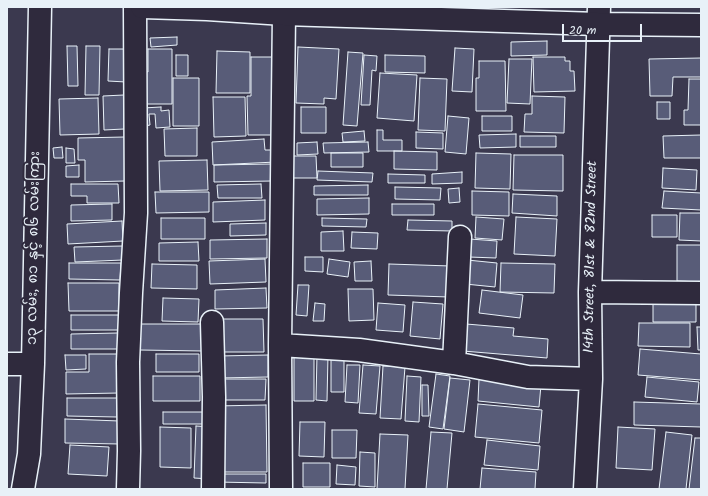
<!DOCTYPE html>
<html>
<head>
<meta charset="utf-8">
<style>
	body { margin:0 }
	#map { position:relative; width:708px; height:496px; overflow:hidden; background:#3b394f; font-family:Kalam,sans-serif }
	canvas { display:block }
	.frame { position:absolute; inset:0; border:8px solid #e8f1f8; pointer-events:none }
	.scale { position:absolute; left:562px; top:24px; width:80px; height:18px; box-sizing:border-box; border:2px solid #e8f1f8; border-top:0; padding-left:5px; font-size:12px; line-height:14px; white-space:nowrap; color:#e8f1f8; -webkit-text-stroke:3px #2f2a3d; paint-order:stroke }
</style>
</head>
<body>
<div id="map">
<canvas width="708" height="496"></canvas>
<div class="frame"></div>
<div class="scale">20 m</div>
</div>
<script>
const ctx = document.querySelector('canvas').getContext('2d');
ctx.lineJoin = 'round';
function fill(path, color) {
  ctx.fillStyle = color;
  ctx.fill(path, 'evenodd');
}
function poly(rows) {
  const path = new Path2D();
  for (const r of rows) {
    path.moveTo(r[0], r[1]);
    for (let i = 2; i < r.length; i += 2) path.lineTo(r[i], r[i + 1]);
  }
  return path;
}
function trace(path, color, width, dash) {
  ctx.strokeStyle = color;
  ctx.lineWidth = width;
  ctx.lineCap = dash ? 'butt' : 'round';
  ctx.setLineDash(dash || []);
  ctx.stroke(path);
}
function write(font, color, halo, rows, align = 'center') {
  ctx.font = font + ' Kalam,"Noto Sans Myanmar",sans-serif';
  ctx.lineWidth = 4;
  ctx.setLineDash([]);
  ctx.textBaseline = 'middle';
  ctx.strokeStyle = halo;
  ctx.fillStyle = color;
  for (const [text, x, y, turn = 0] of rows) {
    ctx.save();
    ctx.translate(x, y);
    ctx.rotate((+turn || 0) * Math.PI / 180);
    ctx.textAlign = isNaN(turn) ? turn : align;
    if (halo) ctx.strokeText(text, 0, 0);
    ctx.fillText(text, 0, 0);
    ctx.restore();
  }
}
const building = poly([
	[177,37,177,45,151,47,150,38,177,37],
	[547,41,547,55,511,56,511,42,547,41],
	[67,46,77,46,78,86,68,86,67,46],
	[86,46,100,46,99,95,85,95,86,46],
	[298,47,339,49,336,99,324,98,324,104,296,103,298,47],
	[455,48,474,49,472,92,452,91,455,48],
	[109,49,128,49,126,82,108,81,109,49],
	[148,49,172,49,172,104,145,104,145,71,148,72,148,49],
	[217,51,250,52,250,93,216,93,217,51],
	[348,52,363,53,357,126,343,125,348,52],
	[176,55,188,55,188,76,176,76,176,55],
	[364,55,377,56,376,71,372,70,370,105,361,105,364,55],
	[385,55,425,56,425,73,385,72,385,55],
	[251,57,277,57,277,135,248,135,247,96,251,96,251,57],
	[533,57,565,57,565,61,570,61,570,71,574,71,575,91,534,92,533,57],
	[701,58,701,77,673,77,672,96,650,96,649,59,701,58],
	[509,59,532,59,530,104,507,103,509,59],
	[479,61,505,61,506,111,476,111,476,78,479,78,479,61],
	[380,73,417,75,414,121,377,118,380,73],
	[173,78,199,78,199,126,173,126,173,78],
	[420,78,447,79,445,131,418,130,420,78],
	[689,79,701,79,701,125,684,125,684,110,688,110,689,79],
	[124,95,124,129,104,130,103,96,124,95],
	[532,96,565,97,564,133,524,132,525,114,532,114,532,96],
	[213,97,245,97,246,136,214,137,213,97],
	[98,98,99,134,60,135,59,99,98,98],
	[657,102,670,102,670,119,657,119,657,102],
	[161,107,161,111,169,110,170,127,156,128,155,114,149,114,150,125,145,126,143,108,161,107],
	[301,107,326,107,326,133,301,133,301,107],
	[448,116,469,118,466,154,445,152,448,116],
	[482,116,512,116,512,131,482,131,482,116],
	[197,128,197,156,165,156,164,129,197,128],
	[377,130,383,130,383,140,402,140,402,151,377,151,377,130],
	[364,131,365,141,343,142,342,133,364,131],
	[416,132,443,133,443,149,416,148,416,132],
	[516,134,516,147,480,148,479,135,516,134],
	[701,135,701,158,664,158,663,136,701,135],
	[520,136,556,136,556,147,520,147,520,136],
	[125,137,125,181,85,182,85,160,78,160,78,138,125,137],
	[264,139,265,150,275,150,276,162,213,165,212,142,264,139],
	[317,142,318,154,297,155,297,143,317,142],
	[368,142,369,152,324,153,323,143,368,142],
	[62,147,63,158,54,158,53,148,62,147],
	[66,148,74,149,75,163,66,163,66,148],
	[394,151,437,152,437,170,394,169,394,151],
	[331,153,363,153,363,167,331,167,331,153],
	[476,153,511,154,510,189,475,188,476,153],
	[514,155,563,155,563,191,513,190,514,155],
	[293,156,316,156,317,178,293,178,293,156],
	[207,160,208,190,160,191,159,161,207,160],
	[271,164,272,181,214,182,214,165,271,164],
	[79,165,79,177,66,177,66,166,79,165],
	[663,168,697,170,696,190,662,188,663,168],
	[318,171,373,173,372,182,317,180,318,171],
	[462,172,462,183,432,184,432,174,462,172],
	[388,174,425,175,425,183,388,183,388,174],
	[71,184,118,184,119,203,87,203,87,196,71,196,71,184],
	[261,184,262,198,218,198,217,185,261,184],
	[368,185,368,195,314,195,314,186,368,185],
	[395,187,441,188,440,200,395,199,395,187],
	[459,188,460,202,449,203,448,189,459,188],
	[472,191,509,192,509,216,472,215,472,191],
	[664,191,701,193,701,210,662,208,664,191],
	[155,192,209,192,209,212,156,213,155,192],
	[513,194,557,196,557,216,512,213,513,194],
	[369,198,369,214,317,215,317,199,369,198],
	[265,200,265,220,213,222,213,202,265,200],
	[112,204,112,220,71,221,71,205,112,204],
	[392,204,434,204,434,215,392,215,392,204],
	[680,213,701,213,701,241,679,240,680,213],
	[652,215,677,215,677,237,652,237,652,215],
	[476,217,504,219,502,240,475,238,476,217],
	[516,217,557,219,555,256,514,254,516,217],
	[161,218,205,218,205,239,161,239,161,218],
	[322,218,367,219,366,227,322,226,322,218],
	[408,220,452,221,452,231,407,230,408,220],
	[122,221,123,241,68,244,67,224,122,221],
	[266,223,266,235,230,236,230,224,266,223],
	[343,231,344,251,321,251,321,232,343,231],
	[352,232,378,233,377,249,351,248,352,232],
	[267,239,267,258,210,259,210,240,267,239],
	[470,239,497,241,496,258,469,257,470,239],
	[198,242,199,261,159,261,159,243,198,242],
	[677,245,701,245,701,282,677,281,677,245],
	[123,246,123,260,75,262,74,247,123,246],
	[305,257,323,257,323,272,305,271,305,257],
	[265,259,266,282,210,284,209,261,265,259],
	[329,259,350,262,348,277,327,274,329,259],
	[467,260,497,263,495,287,465,284,467,260],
	[371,261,372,281,355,281,354,262,371,261],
	[69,263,121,263,120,280,69,279,69,263],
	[501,263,555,264,554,293,500,292,501,263],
	[152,264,197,265,197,289,151,288,152,264],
	[389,264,451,266,449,297,388,295,389,264],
	[68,283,119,283,119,311,69,311,68,283],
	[298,285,309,285,307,316,296,315,298,285],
	[266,288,267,308,215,309,215,290,266,288],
	[348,289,373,289,374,320,349,321,348,289],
	[482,290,523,295,520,318,479,313,482,290],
	[163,298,199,299,198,322,162,321,163,298],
	[696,301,696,322,653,322,653,302,696,301],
	[413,302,443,304,440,339,410,336,413,302],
	[315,303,325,304,324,321,313,321,315,303],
	[378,303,405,305,403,332,376,330,378,303],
	[71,315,119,315,118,330,71,330,71,315],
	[219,319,263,319,264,352,219,352,219,319],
	[639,323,690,323,690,347,638,346,639,323],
	[140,324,203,324,203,351,140,350,140,324],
	[466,324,514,328,513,336,548,339,547,358,463,351,466,324],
	[697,327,701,327,701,350,698,350,697,327],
	[118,333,118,349,71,349,71,334,118,333],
	[640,349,701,354,701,380,638,375,640,349],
	[294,352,314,352,314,401,294,401,294,352],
	[89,354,119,354,119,393,66,394,66,372,89,372,89,354],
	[156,354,199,354,199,372,156,372,156,354],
	[65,355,86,355,86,369,66,370,65,355],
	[268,355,268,377,219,378,218,356,268,355],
	[317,355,328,355,327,401,316,400,317,355],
	[331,360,344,360,344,392,331,392,331,360],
	[347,365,360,365,358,403,345,402,347,365],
	[363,365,380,366,376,414,359,413,363,365],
	[383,366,405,367,401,419,380,418,383,366],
	[436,374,450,376,443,429,429,427,436,374],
	[153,376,200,376,200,401,153,401,153,376],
	[407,376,421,377,419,422,405,421,407,376],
	[647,377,699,382,697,402,645,397,647,377],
	[450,378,470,380,464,432,444,429,450,378],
	[222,379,266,379,265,400,222,400,222,379],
	[479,379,541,385,539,407,478,401,479,379],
	[422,385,428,385,429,416,422,416,422,385],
	[67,398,117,398,117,417,67,416,67,398],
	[634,402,701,404,701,427,634,425,634,402],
	[478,404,542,410,539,443,475,437,478,404],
	[266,405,267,472,215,472,215,406,266,405],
	[163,412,206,412,206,424,163,424,163,412],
	[65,419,120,421,120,444,65,443,65,419],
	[300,422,325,422,324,457,299,456,300,422],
	[196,426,212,427,210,479,194,478,196,426],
	[160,427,191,428,191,468,160,467,160,427],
	[618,427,655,429,652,470,616,468,618,427],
	[332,430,357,430,356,458,332,458,332,430],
	[431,432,452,433,447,489,426,489,431,432],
	[666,432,692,435,686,489,659,489,666,432],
	[380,434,408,435,405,489,377,489,380,434],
	[695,438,701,438,701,489,689,489,695,438],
	[487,440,540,446,538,470,484,465,487,440],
	[70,445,109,447,107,476,68,474,70,445],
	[360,452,375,453,375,487,359,486,360,452],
	[303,463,330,463,330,487,303,487,303,463],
	[337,465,356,467,355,485,336,484,337,465],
	[482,468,536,472,535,489,480,489,482,468],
	[216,474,266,474,266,483,216,482,216,474]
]);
const street = poly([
	[590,292,701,293],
	[212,322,214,397,213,489],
	[280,345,359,350,454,363,528,377,591,379],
	[454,363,460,237],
	[7,364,33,364],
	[23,489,29,454,33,364,40,7],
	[128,489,129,451,128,362,131,293,136,213,135,7],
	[281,489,280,345,284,14],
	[585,489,591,379,590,292,599,7]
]);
const secondary = poly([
	[142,7,207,9,284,14,598,24,701,25]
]);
const streetNames = [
	["၁၃ လမ်း, ၈၁ နှင့် ၈၆ လမ်းကြား",35,248,-89],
	["14th Street, 81st & 82nd Street",592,257,-89]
];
fill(building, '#585c78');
trace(building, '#e8f1f8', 1);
trace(street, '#e8f1f8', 25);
trace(secondary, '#e8f1f8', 25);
trace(street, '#2f2a3d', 22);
trace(secondary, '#2f2a3d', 22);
write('14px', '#e8f1f8', '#2f2a3d', streetNames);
</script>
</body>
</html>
